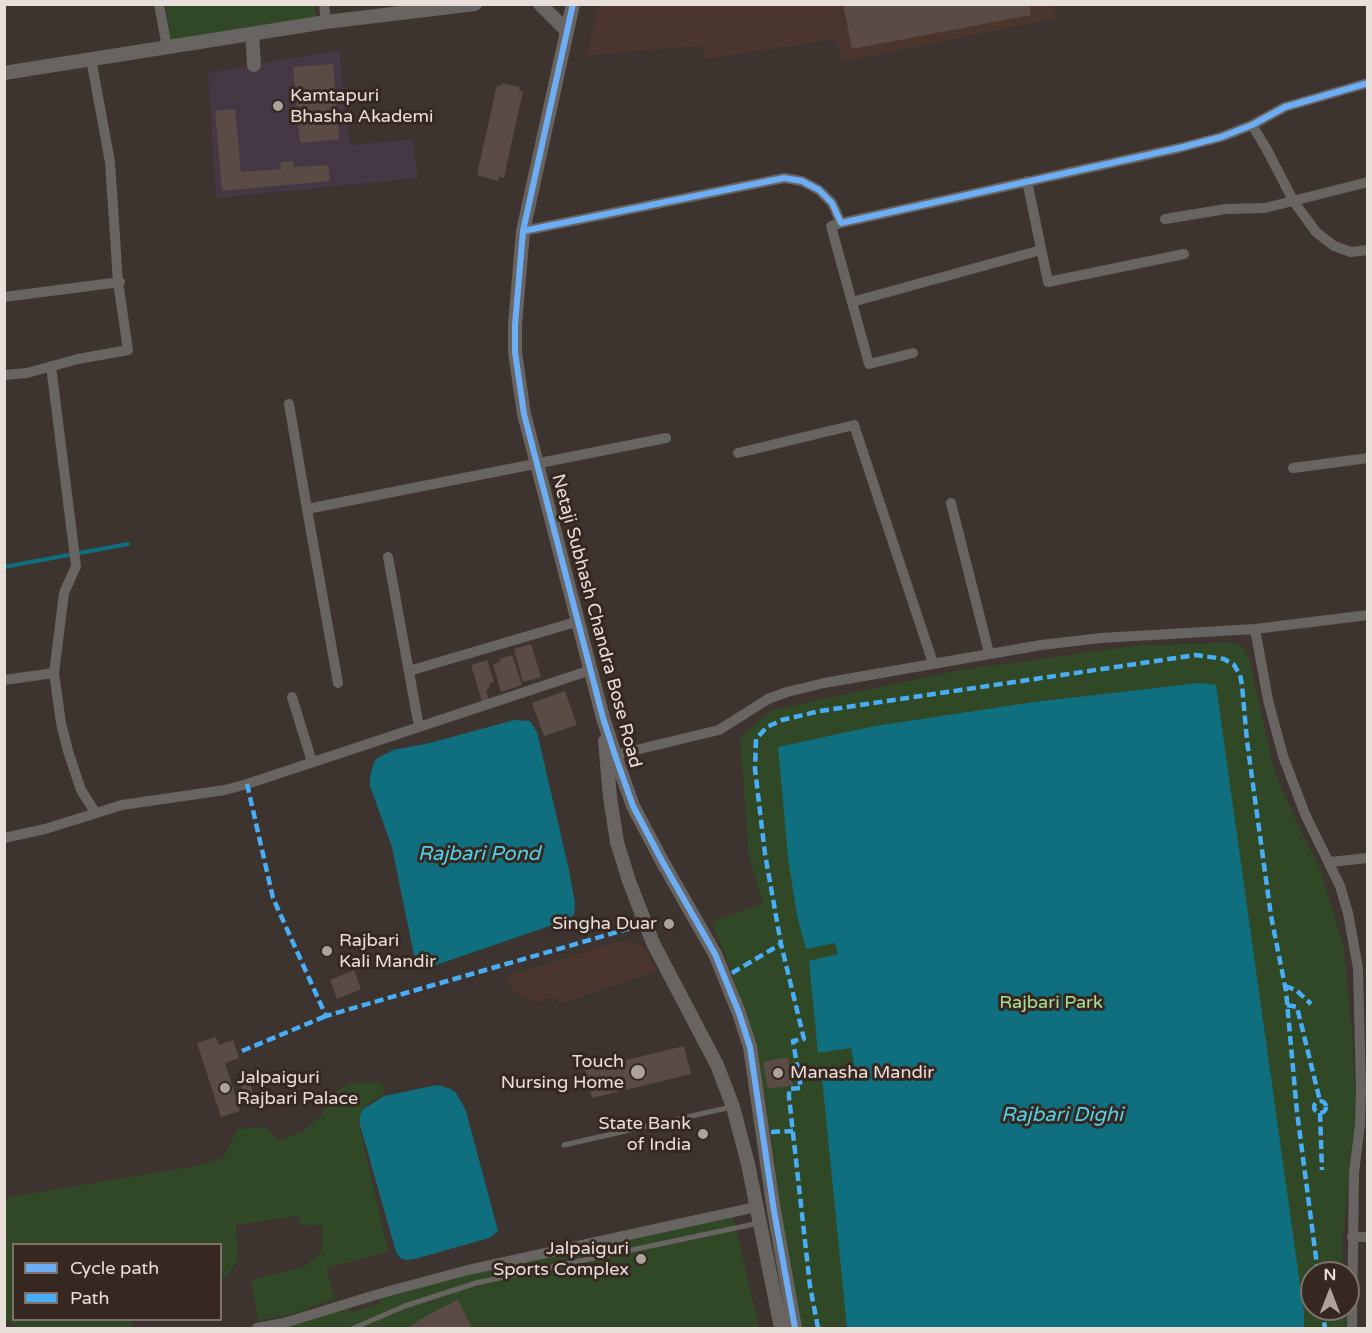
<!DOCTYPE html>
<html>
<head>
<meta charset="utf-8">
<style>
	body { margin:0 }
	#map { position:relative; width:1372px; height:1333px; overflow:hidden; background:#3d3430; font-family:"Varela Round",sans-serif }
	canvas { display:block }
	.frame { position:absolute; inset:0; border:6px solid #e9dfda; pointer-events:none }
	.legend { position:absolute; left:12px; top:1243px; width:210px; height:78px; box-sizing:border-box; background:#372721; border:2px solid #7e716b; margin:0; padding:8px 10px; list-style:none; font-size:18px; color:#e9dfda }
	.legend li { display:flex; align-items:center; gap:12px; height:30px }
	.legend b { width:30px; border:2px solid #7e716b }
	.north { position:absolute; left:1300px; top:1261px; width:60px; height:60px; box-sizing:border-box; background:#372721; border:2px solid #7e716b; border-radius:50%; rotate:0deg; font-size:16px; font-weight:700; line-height:24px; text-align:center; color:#e9dfda }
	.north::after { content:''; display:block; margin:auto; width:21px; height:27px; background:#ada39e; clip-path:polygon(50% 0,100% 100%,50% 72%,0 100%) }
</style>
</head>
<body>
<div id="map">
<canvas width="1372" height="1333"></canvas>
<div class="frame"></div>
<ul class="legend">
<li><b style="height:8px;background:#6dadf4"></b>Cycle path</li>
<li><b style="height:8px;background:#49aef6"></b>Path</li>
</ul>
<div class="north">N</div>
</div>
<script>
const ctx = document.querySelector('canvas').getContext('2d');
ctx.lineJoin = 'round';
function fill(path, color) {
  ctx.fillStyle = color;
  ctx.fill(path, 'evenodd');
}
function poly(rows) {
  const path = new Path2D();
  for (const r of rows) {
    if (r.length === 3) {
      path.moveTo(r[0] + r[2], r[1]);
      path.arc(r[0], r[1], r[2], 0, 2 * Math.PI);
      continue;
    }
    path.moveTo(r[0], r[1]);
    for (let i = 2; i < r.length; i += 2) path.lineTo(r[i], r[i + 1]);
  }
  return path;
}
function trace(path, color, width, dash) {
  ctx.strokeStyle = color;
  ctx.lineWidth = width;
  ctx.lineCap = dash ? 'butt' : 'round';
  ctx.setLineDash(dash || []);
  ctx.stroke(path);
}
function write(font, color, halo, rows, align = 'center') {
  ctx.font = font + ' "Varela Round",sans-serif';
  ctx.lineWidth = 6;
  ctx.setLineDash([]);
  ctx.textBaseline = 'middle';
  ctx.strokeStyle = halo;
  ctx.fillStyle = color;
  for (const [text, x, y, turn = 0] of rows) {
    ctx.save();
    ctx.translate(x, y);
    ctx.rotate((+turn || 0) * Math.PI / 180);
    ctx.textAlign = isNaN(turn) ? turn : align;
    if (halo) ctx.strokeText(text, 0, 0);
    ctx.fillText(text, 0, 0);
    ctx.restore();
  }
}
const built = poly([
	[1053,4,1056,18,842,62,836,39,705,59,702,46,587,55,599,5],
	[621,941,636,943,647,949,656,971,559,1004,556,996,535,1003,513,991,507,976]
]);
const education = poly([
	[339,50,350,145,413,139,418,178,216,198,208,73]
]);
const green = poly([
	[166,5,314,5,316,17,171,42],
	[1234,643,1243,647,1249,658,1274,770,1300,830,1319,867,1344,948,1352,1032,1356,1106,1342,1247,1343,1273,1312,1273,1312,1309,1346,1309,1346,1328,802,1328,786,1254,771,1132,756,1046,732,973,712,922,763,903,749,856,740,738,772,710,961,670,1141,645],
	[352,1083,380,1083,383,1086,384,1094,364,1107,359,1124,388,1252,327,1268,334,1299,296,1313,258,1321,251,1280,304,1267,322,1251,322,1224,301,1226,299,1216,236,1225,238,1260,226,1277,221,1278,220,1244,14,1244,14,1320,140,1320,132,1322,133,1328,18,1328,10,1322,5,1321,5,1198,202,1165,223,1158,238,1129,267,1127,278,1141,302,1132,321,1116,332,1093],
	[733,1216,759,1328,270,1328,347,1308,352,1312,380,1304,381,1298,439,1280]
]);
const water = poly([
	[1199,683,1216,685,1304,1313,1304,1328,847,1328,822,1078,855,1071,851,1048,818,1053,809,961,838,954,835,943,806,949,797,916,788,857,778,747,875,726,1034,702],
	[514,720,530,721,537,732,569,870,575,903,574,915,567,920,436,965,423,963,414,955,392,847,370,786,370,776,374,762,376,759,393,750,430,743],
	[437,1085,451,1089,456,1093,466,1111,498,1231,489,1238,415,1259,406,1260,400,1258,396,1252,360,1125,360,1117,362,1110,384,1096]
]);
const stream = poly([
	[4,567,128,544]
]);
const building = poly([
	[843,4,1029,4,1031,15,852,49],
	[333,64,339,139,300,143,293,67],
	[502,83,520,87,519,91,523,91,504,178,499,177,498,181,477,175,497,85,501,86],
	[235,109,241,172,281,169,280,162,293,161,294,167,328,165,330,181,222,191,215,111],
	[531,644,541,677,523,682,514,649],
	[512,655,522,685,501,692,493,664,500,662,499,659],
	[487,660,494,682,489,684,490,688,486,690,489,700,482,702,471,665],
	[565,691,577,725,544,736,532,703],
	[354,970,361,989,337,999,330,980],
	[216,1037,219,1045,233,1040,239,1058,225,1063,240,1111,221,1117,197,1043],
	[684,1046,691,1074,592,1098,585,1070],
	[788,1057,793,1085,768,1089,763,1062],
	[249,1080,254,1098,245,1101,240,1083],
	[458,1300,472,1328,407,1328,431,1313]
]);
const service = poly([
	[564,1145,731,1107],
	[354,1328,405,1306,476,1283,759,1223]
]);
const minor = poly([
	[159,4,167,47],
	[324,4,326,22],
	[1252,125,1266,148,1294,202,1316,232,1334,246,1351,252,1368,250],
	[1027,181,1048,282,1184,254],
	[1165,219,1226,209,1265,208,1368,182],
	[841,223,831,226,869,364,913,353],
	[523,231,784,178,802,181,819,190,832,203,841,223,1179,148,1221,137,1252,125,1285,107,1368,83],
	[4,297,120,282],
	[852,302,1041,250],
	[51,366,76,566,64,593,54,673,61,723,68,751,81,790,95,812],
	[4,375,27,373,78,359,128,350,118,282,110,162,91,59],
	[289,404,307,509],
	[738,453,854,425,933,663],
	[1293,468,1368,458],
	[951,503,989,653],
	[388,557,419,727],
	[1255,629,1268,700,1283,756,1305,814,1340,886,1348,913,1358,968,1361,1090,1360,1124,1354,1173,1352,1328],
	[409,671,579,621],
	[4,680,54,673],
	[338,683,307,509,666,438],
	[292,697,312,762],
	[615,755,719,730,768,699,787,692,824,683,1041,645,1101,638,1255,629,1368,615],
	[4,838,45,829,122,805,225,790,247,784,591,670],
	[1330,862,1368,858],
	[1352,1237,1368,1237],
	[257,1328,284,1323,382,1293,468,1270,756,1207]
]);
const tertiary = poly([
	[540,4,566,30],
	[573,4,523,231,515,325,515,352,524,414,603,718,616,758,633,806,662,861,715,954,739,1013,750,1047,774,1211,795,1328],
	[252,34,254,65],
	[4,73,326,22,475,4],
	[605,741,610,797,617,842,629,881,653,943,717,1065,733,1107,748,1164,781,1328]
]);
const quiet = poly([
	[247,784,273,898,326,1016,645,924],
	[732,973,781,944],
	[1285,986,1296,990,1311,1004],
	[1287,1005,1297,1007,1320,1101],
	[242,1051,326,1016],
	[1320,1107,6],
	[1320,1113,1322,1170],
	[771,1132,793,1131],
	[1322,1309,1325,1328],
	[818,1328,810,1286,789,1097,789,1089,801,1088,793,1041,804,1039,781,944,765,854,755,769,756,739,767,727,782,720,820,711,1196,655,1224,659,1234,665,1240,675,1242,685,1247,741,1271,916,1286,991,1297,1112,1318,1273]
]);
const cycleway = poly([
	[573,4,523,231,515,325,515,352,524,414,603,718,616,758,633,806,662,861,715,954,739,1013,750,1047,774,1211,795,1328],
	[523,231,784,178,802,181,819,190,832,203,841,223,1179,148,1221,137,1252,125,1285,107,1368,83]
]);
const markers = [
	[278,106,6,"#ada39e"],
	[669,924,6,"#ada39e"],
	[327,951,6,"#ada39e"],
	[638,1072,8,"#ada39e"],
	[778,1073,6,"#ada39e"],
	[225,1088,6,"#ada39e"],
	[703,1134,6,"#ada39e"],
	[641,1259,6,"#ada39e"]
];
const poiNames = [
	["Kamtapuri",290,96],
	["Bhasha Akademi",290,117],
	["Singha Duar",657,924,"right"],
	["Rajbari",339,941],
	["Kali Mandir",339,962],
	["Touch",624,1062,"right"],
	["Nursing Home",624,1083,"right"],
	["Manasha Mandir",790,1073],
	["Jalpaiguri",237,1078],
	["Rajbari Palace",237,1099],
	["State Bank",691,1124,"right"],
	["of India",691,1145,"right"],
	["Jalpaiguri",629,1249,"right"],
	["Sports Complex",629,1270,"right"]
];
const streetNames = [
	["Netaji Subhash Chandra Bose Road",596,621,75]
];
const parkNames = [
	["Rajbari Park",1051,1003]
];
const waterNames = [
	["Rajbari Pond",479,855],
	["Rajbari Dighi",1062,1116]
];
fill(built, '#4b362d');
fill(education, '#453743');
fill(green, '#304825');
fill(water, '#0f6f7e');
trace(stream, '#0f6f7e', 4);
fill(building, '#5a4b45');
trace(service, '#686462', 5);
trace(minor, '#686462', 10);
trace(tertiary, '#686462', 14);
trace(quiet, '#49aef6', 4.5, [9, 4.5]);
trace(cycleway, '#6dadf4', 6);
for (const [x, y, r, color] of markers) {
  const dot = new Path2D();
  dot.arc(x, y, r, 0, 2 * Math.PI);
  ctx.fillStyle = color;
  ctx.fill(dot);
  trace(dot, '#372721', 2);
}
write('18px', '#e9dfda', '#372721', poiNames, 'left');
write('18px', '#e9dfda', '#372721', streetNames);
write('18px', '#a7e094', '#372721', parkNames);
write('italic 20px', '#50d4ee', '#372721', waterNames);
</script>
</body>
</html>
